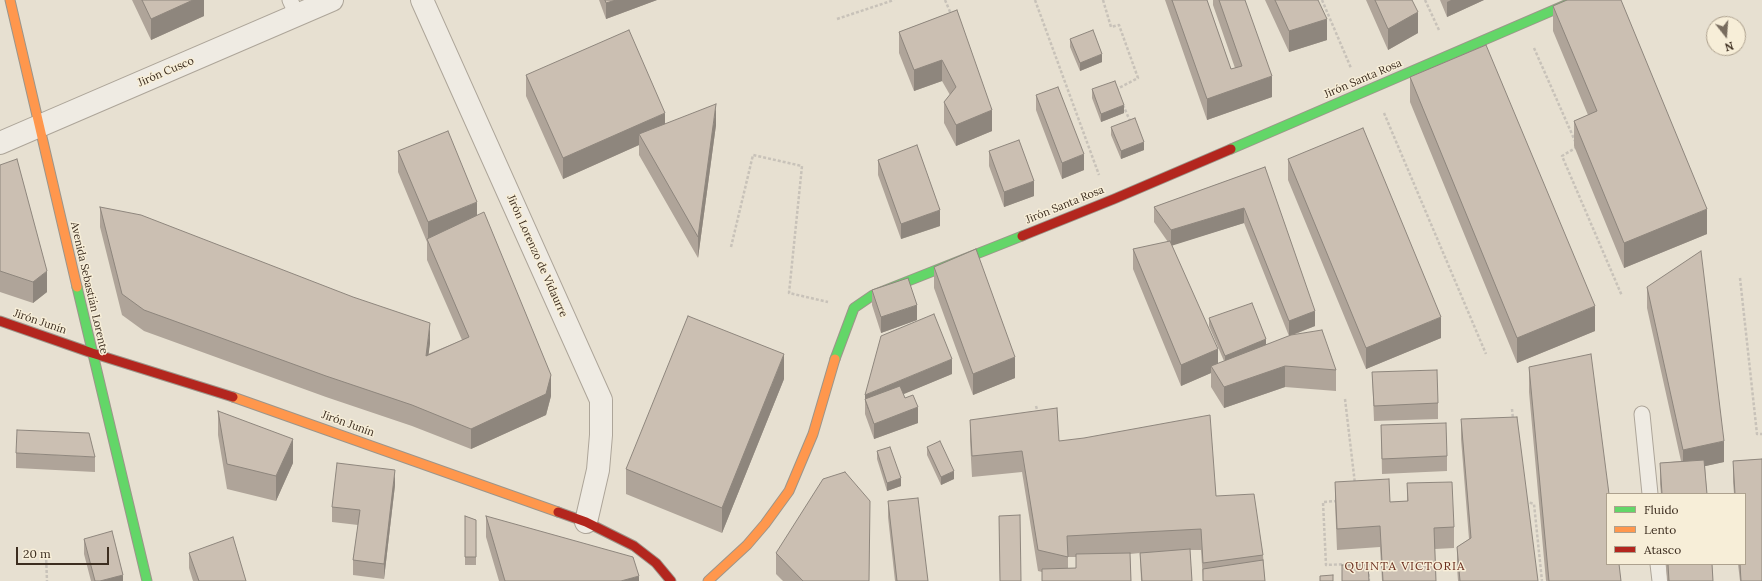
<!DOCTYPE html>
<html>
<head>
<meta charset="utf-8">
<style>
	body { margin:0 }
	#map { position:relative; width:1762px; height:581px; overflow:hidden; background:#e7e0d1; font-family:Lora,serif }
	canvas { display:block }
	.legend { position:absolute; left:1606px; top:493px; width:140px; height:72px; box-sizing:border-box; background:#f7eed8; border:1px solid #ada18e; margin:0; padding:5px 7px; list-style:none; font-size:12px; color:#3d2e20 }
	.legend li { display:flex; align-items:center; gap:8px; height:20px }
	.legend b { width:20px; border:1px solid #ada18e }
	.north { position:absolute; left:1706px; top:16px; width:40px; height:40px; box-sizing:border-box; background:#f7eed8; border:1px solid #ada18e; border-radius:50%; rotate:163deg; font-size:11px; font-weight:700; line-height:16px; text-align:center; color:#3d2e20 }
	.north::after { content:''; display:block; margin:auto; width:14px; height:18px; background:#786c5e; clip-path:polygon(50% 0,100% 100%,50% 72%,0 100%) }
	.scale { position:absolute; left:16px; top:547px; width:93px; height:18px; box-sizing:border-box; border:2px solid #3d2e20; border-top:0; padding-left:5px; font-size:12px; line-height:14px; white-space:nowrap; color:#3d2e20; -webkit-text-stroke:3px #f7eed8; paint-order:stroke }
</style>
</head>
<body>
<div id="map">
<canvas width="1762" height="581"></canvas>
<ul class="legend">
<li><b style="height:5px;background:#63d668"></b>Fluido</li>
<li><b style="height:5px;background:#ff974d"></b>Lento</li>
<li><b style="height:5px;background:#b3261e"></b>Atasco</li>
</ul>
<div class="north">N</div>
<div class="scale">20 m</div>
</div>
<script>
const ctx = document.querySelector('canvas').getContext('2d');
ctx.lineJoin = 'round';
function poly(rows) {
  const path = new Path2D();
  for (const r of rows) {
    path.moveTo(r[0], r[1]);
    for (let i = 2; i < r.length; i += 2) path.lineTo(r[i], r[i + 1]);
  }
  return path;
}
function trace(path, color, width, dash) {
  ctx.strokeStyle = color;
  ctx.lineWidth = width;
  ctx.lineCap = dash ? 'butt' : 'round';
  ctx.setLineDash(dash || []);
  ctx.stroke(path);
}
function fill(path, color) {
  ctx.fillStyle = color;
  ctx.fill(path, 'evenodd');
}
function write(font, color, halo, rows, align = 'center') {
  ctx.font = font + ' Lora,serif';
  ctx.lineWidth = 3;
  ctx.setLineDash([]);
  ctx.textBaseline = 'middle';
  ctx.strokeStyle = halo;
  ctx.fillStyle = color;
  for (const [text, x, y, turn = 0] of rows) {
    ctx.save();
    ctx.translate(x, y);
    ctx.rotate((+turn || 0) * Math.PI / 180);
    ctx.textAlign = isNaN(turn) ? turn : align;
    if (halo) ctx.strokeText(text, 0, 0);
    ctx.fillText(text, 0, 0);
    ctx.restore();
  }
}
const path = poly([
	[945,0,951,14],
	[1035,0,1099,175],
	[1103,0,1111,27,1119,25,1138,78,1117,89,1118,91],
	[1322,0,1351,68],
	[1425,0,1439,30],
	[837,19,894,0],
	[1534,48,1575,141],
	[1123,105,1131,123],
	[1384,113,1486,354],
	[1577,147,1562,156,1622,296],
	[731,247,753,155,802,166,789,293,828,302],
	[1740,278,1757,434,1762,434],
	[1345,399,1355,484],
	[1036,406,1038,413],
	[1512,409,1513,419],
	[1337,501,1323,502,1326,565,1368,563,1369,581],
	[1525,501,1534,504,1542,581],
	[46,555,47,581]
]);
const lane = poly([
	[290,0,297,15],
	[1642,414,1650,494],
	[1658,564,1660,581]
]);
const street = poly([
	[422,0,601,400,601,435,598,470,586,522],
	[0,143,332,0]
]);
const fast = poly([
	[1231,149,1577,0],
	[77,287,147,581],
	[835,359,854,308,873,295,1022,236]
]);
const slow = poly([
	[10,0,77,287],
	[233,397,558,512],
	[708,581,747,545,765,524,789,491,813,434,835,359]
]);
const jam = poly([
	[1022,236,1114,199,1231,149],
	[0,321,92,353,233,397],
	[558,512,586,522,634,546,656,563,671,581]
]);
const wall = poly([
	[132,0,204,0,204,16,151,40],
	[599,0,657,0,606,19],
	[1165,0,1207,0,1231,69,1235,68,1213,5,1213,0,1245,0,1272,97,1207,120],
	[1265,0,1318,0,1327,40,1289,52],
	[1366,0,1412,0,1418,33,1388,50],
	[1440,0,1484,0,1447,17],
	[1553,6,1707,234,1624,268,1574,146,1574,121,1588,115,1553,31],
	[957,10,992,131,956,146,944,123,944,102,950,95,942,81,914,91,899,53,899,32],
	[1070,39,1102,62,1080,71,1070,47],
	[526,75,665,124,716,125,698,258,639,155,639,145,563,179,526,96],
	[1410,77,1595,331,1517,363,1410,102],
	[1092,89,1124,113,1101,122,1092,98],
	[1036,95,1084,170,1062,179,1036,110],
	[1111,127,1144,150,1121,159,1111,135],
	[398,151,477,215,551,396,546,415,471,449,412,426,326,397,144,331,122,315,100,227,100,207,430,343,428,354,462,340,427,260,427,242,398,172],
	[989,151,1034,196,1004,207,989,166],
	[1288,159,1441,338,1366,369,1288,180],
	[878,160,940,226,901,239,878,175],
	[0,165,47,292,33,303,0,292],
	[1265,167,1315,326,1293,335,1336,370,1336,391,1285,387,1224,408,1211,387,1211,373,1181,386,1133,269,1133,249,1168,242,1154,222,1154,207],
	[1244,223,1289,336,1266,345,1209,318,1209,326,1224,361,1218,364,1172,245],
	[934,267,1015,378,973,395,934,288],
	[1647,287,1724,462,1705,466,1707,494,1661,494,1660,484,1660,463,1681,461,1647,308],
	[872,290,917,320,881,333,872,305],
	[1529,367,1621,581,1546,581,1529,392],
	[1372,372,1438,403,1438,419,1374,421],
	[952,374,903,394,918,423,874,439,865,414,865,395],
	[784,379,722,533,626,494,626,469],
	[218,411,293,463,276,501,227,489,218,435],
	[1461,419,1538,581,1458,581,1457,567,1457,547,1469,539,1461,439],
	[970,420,1059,441,1216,496,1263,555,1265,581,1203,581,1201,550,1190,550,1192,581,1141,581,1140,553,1130,554,1131,581,1042,572,1038,571,1022,472,972,477,970,441],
	[1068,557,1076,557,1076,568,1068,568],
	[1381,425,1447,456,1447,471,1382,474],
	[927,447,954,479,941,485,927,455],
	[877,451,901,486,887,491,877,459],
	[16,453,95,457,95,472,16,468],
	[1762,459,1762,581,1740,581,1738,564,1745,564,1745,494,1734,494,1733,482,1733,461],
	[1335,482,1390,502,1407,501,1407,483,1454,527,1454,548,1435,549,1436,581,1382,581,1380,547,1337,550,1335,503],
	[395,485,384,579,353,575,353,560,358,525,332,522,332,507],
	[888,501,928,581,895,581,888,517],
	[465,516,476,520,476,565,465,565],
	[486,516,639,581,499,581,486,537],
	[999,516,1021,581,1000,581],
	[84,539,123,581,91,581,84,554],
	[189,553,246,581,193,581,189,568],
	[776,553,869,581,783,581,776,574],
	[1666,564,1712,564,1713,581,1667,581]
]);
const shadedWall = poly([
	[193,0,204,0,204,16,151,40,151,19],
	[616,0,657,0,606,19,606,3],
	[1451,0,1484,0,1447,17,1447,2],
	[1418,12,1418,33,1388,50,1388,29],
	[1327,19,1327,40,1289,52,1289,31],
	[1102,54,1102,62,1080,71,1080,63],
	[942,60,942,81,914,91,914,70],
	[1272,76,1272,97,1207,120,1207,99],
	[716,104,716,125,698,258,698,237],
	[1124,105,1124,113,1101,122,1101,114],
	[992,110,992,131,956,146,956,125],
	[665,113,665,134,639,134,639,145,563,179,563,158],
	[1144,142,1144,150,1121,159,1121,151],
	[1084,154,1084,170,1062,179,1062,163],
	[1034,181,1034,196,1004,207,1004,192],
	[477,202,477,223,428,241,428,222],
	[1244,208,1244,223,1171,246,1171,230],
	[1707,209,1707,234,1624,268,1624,243],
	[940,210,940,226,901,239,901,224],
	[47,271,47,292,33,303,33,282],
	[917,305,917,320,881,333,881,317],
	[1595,306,1595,331,1517,363,1517,338],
	[1315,311,1315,326,1289,336,1289,321],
	[1441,317,1441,338,1366,369,1366,348],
	[430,323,430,343,426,376,426,356],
	[1266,339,1266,347,1225,364,1225,356],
	[1218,349,1218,370,1211,366,1211,373,1181,386,1181,365],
	[784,354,784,379,722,533,722,508],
	[1015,357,1015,378,973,395,973,374],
	[952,359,952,374,868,409,865,400,865,395],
	[1285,366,1285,387,1224,408,1224,387],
	[551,375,551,396,546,415,471,449,471,429],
	[918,407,918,423,874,439,874,424],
	[293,439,293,463,276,501,276,476],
	[1724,441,1724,462,1683,471,1683,450],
	[395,470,395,485,384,579,384,564],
	[954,471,954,479,941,485,941,477],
	[901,478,901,486,887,491,887,483],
	[123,575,123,581,100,581],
	[639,576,639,581,621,581]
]);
const building = poly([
	[142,0,193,0,151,19,142,0],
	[605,0,616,0,606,3,605,0],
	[1172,0,1207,0,1231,69,1242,66,1219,0,1245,0,1272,76,1207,99,1172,0],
	[1275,0,1318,0,1327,19,1289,31,1275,0],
	[1375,0,1412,0,1418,12,1388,29,1375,0],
	[1567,0,1621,0,1707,209,1624,243,1574,121,1597,111,1553,6,1567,0],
	[957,10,992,110,956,125,944,102,956,87,942,60,914,70,899,32,957,10],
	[629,30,665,113,563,158,526,75,629,30],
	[1093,30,1102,54,1080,63,1070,39,1093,30],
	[1486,45,1595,306,1517,338,1410,77,1486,45],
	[1115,81,1124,105,1101,114,1092,89,1115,81],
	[1058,87,1084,154,1062,163,1036,95,1058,87],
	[716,104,698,237,639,134,716,104],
	[1135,118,1144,142,1121,151,1111,127,1135,118],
	[1363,128,1441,317,1366,348,1288,159,1363,128],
	[448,131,477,202,428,222,398,151,448,131],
	[1019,140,1034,181,1004,192,989,151,1019,140],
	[917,145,940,210,901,224,878,160,917,145],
	[17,159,47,271,33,282,0,271,0,165,17,159],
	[1265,167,1315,311,1289,321,1244,208,1171,230,1154,207,1265,167],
	[100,207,141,215,353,297,430,323,426,356,469,337,427,239,484,212,551,375,546,394,471,429,412,405,326,376,144,310,122,294,100,207],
	[1170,241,1218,349,1181,365,1133,249,1170,241],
	[976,249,1015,357,973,374,934,267,976,249],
	[1701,251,1724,441,1683,450,1647,287,1701,251],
	[908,278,917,305,881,317,872,290,908,278],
	[1252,303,1266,339,1225,356,1209,318,1252,303],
	[934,314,952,359,865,395,881,336,934,314],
	[688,316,784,354,722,508,626,469,688,316],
	[1322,330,1336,370,1285,366,1224,387,1211,366,1291,335,1322,330],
	[1591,354,1609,494,1607,494,1607,564,1619,564,1621,581,1549,581,1529,367,1591,354],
	[1437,370,1438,403,1374,406,1372,372,1437,370],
	[900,386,905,398,913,395,918,407,874,424,865,399,900,386],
	[1057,408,1059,441,1084,438,1210,415,1216,496,1254,494,1263,555,1203,563,1201,529,1067,536,1068,557,1038,550,1022,451,972,456,970,420,1057,408],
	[218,411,293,439,276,476,227,464,218,411],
	[1517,417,1538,581,1460,581,1457,547,1471,538,1461,419,1517,417],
	[1446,423,1447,456,1382,459,1381,425,1446,423],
	[17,430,89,433,95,457,16,453,17,430],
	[940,441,954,471,941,477,927,447,940,441],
	[890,447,901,478,887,483,877,451,890,447],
	[1762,459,1762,581,1741,581,1740,564,1745,564,1745,494,1735,494,1733,461,1762,459],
	[1704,460,1707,494,1662,494,1660,463,1704,460],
	[337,463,395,470,384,564,353,560,360,510,332,507,337,463],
	[845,472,870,501,869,581,803,581,776,553,823,479,845,472],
	[1389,479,1390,502,1408,501,1407,483,1452,482,1454,527,1434,528,1436,581,1383,581,1380,526,1337,529,1335,482,1389,479],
	[918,498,928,581,897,581,888,501,918,498],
	[1020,515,1021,581,1000,581,999,516,1020,515],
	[465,516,476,520,476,557,465,557,465,516],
	[486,516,633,557,639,576,621,581,505,581,486,516],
	[112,531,123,575,100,581,95,581,84,539,112,531],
	[233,537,246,581,199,581,189,553,233,537],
	[1190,549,1192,581,1142,581,1140,553,1190,549],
	[1130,553,1131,581,1042,581,1042,569,1076,568,1076,554,1130,553],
	[1263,560,1265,581,1203,581,1203,569,1263,560],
	[1668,564,1712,564,1713,581,1669,581,1668,564],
	[1342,565,1368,565,1369,581,1342,581,1342,565],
	[1333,575,1333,581,1320,581,1320,576,1333,575]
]);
const streetNames = [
	["Jirón Cusco",166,72,-23],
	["Jirón Santa Rosa",1363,79,-23],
	["Jirón Santa Rosa",1065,205,-22],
	["Jirón Lorenzo de Vidaurre",537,256,66],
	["Avenida Sebastián Lorente",89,288,77],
	["Jirón Junín",40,322,19],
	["Jirón Junín",348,424,20]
];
const neighbourhoodNames = [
	["QUINTA VICTORIA",1405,567]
];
trace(lane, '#ada599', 17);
trace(street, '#ada599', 24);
trace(fast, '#9c958a', 11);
trace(slow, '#9c958a', 11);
trace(jam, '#9c958a', 11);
trace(path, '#c8c2b9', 2.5, [3, 2]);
trace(lane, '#efebe3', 15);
trace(street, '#efebe3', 22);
trace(fast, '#63d668', 9);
trace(slow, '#ff974d', 9);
trace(jam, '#b3261e', 9);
fill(wall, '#afa499');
fill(shadedWall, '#8e867d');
fill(building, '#cbbfb2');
trace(building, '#8e867d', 1);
write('11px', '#3d2e20', '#f7eed8', streetNames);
ctx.letterSpacing = '1px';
write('12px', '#6b2e1e', '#f7eed8', neighbourhoodNames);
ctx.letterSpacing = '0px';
</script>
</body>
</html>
